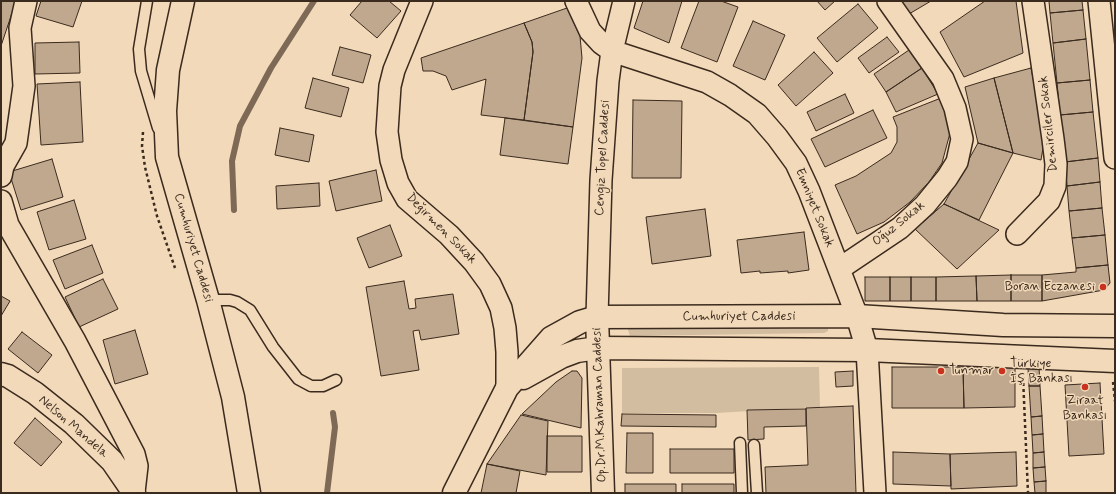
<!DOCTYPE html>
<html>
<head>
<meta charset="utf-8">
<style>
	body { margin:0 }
	#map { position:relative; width:1116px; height:494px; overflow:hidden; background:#f1d9b9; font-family:Mynerve,sans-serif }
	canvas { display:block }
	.frame { position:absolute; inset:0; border:2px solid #3b2a1e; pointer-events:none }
</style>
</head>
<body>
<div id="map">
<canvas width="1116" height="494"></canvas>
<div class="frame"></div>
</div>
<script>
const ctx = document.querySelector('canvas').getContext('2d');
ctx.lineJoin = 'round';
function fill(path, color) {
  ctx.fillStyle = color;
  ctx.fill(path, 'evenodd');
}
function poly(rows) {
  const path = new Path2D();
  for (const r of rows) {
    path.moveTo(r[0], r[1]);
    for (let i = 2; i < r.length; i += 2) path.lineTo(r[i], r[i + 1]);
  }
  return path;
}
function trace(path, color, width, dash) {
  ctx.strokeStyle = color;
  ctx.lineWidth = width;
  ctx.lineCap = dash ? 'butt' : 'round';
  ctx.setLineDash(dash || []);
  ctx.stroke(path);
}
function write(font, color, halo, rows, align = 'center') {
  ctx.font = font + ' Mynerve,sans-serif';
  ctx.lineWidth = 3;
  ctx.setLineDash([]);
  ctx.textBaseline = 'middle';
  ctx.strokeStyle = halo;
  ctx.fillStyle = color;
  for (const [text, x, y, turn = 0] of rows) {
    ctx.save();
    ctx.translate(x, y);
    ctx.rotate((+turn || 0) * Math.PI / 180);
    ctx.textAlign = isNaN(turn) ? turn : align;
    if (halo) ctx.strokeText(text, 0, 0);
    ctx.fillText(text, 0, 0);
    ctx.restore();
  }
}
const green = poly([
	[823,325,828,327,828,331,824,333,630,336,628,330,629,328],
	[819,367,820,407,716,413,622,413,622,368]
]);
const stream = poly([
	[234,210,232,161,240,126,271,68,314,1],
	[327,493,335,427,333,413]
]);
const building = poly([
	[1,1,16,1,1,46,1,1],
	[41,1,82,1,73,27,36,16,41,1],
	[362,1,389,1,401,11,377,38,350,15,362,1],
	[643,1,682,1,669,43,634,28,643,1],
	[699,1,721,1,738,7,717,62,681,48,699,1],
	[817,1,835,1,825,10,817,1],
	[901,1,931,1,909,14,901,1],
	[985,1,1016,1,1023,53,964,77,940,32,985,1],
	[1049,1,1082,1,1083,10,1050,13,1049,1],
	[858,4,878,28,837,62,817,38,858,4],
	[567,8,580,36,582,58,573,127,524,120,533,52,532,42,524,23,567,8],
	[1083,10,1086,39,1053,43,1050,13,1083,10],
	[753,21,785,35,765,80,733,66,753,21],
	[524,23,532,42,533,52,524,120,481,115,486,79,452,90,446,76,433,71,423,71,421,58,524,23],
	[887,37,899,52,869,73,858,58,887,37],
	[1086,39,1090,80,1057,83,1053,43,1086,39],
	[79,42,80,73,35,74,35,43,79,42],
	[340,47,371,55,363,83,332,75,340,47],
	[909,50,922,68,886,92,874,74,909,50],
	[814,52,833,73,796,106,778,85,814,52],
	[922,68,938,94,896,112,886,92,922,68],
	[1031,68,1045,136,1041,160,1013,153,994,78,1031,68],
	[313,78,349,88,341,117,305,108,313,78],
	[994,78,1013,153,978,143,965,87,994,78],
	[1090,80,1093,112,1060,115,1057,83,1090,80],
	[80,82,83,142,41,145,37,84,80,82],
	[845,94,854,113,816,131,807,112,845,94],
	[941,98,947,113,950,133,942,163,929,182,910,202,884,222,857,234,835,185,856,176,891,153,897,142,897,127,893,117,941,98],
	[633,100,682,101,681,178,632,178,633,100],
	[873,110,887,138,825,167,811,139,873,110],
	[1093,112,1098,158,1065,162,1060,115,1093,112],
	[505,118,573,127,568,164,500,155,505,118],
	[280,128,314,135,309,162,275,155,280,128],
	[978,143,1013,153,979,220,944,204,978,143],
	[1098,158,1100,182,1067,186,1065,162,1098,158],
	[52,159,63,197,21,210,9,172,52,159],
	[376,170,382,201,336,211,329,181,376,170],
	[1100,182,1102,208,1069,211,1067,186,1100,182],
	[319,183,320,206,277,209,276,186,319,183],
	[74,200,86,239,49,250,37,212,74,200],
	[944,204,999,230,957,269,915,229,944,204],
	[1102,208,1105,235,1072,238,1069,211,1102,208],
	[705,209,711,256,652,264,646,217,705,209],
	[390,225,402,256,369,268,357,238,390,225],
	[804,232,809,270,788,273,788,271,760,273,760,271,741,273,737,240,804,232],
	[1105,235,1108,265,1076,268,1072,238,1105,235],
	[92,245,103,273,65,289,53,260,92,245],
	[1108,265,1110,283,1104,290,1042,301,1042,275,1076,272,1076,268,1108,265],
	[1011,275,1042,275,1042,301,1011,301,1011,275],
	[1011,275,1011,301,977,301,976,276,1011,275],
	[976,276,977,301,936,301,936,277,976,276],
	[865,277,890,277,890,301,865,301,865,277],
	[890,277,911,277,911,301,890,301,890,277],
	[911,277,936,277,936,301,911,301,911,277],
	[103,279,118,309,79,327,65,297,103,279],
	[404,281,409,309,416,308,415,299,453,294,459,334,421,340,419,330,413,331,419,370,381,376,366,287,404,281],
	[1,296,10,301,1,316,1,296],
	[135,330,148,374,115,384,103,340,135,330],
	[22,332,52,355,38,373,8,349,22,332],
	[1015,366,1015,407,964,408,963,367,1015,366],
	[892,367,963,367,964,408,892,408,892,367],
	[1039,367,1040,386,1029,386,1028,368,1039,367],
	[572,371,577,371,582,378,581,428,522,414,556,382,572,371],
	[853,371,853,386,836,387,835,372,853,371],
	[1100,383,1104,454,1069,456,1065,385,1100,383],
	[1029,386,1040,386,1042,416,1031,417,1029,386],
	[853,406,856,493,766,493,765,467,808,465,806,408,853,406],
	[806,409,806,426,764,427,764,439,748,440,747,410,806,409],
	[622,414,716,415,716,427,621,426,622,414],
	[521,415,548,421,546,475,487,464,521,415],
	[1042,416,1043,434,1032,435,1031,417,1042,416],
	[35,418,62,442,41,466,14,443,35,418],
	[627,433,653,433,653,473,626,473,627,433],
	[1043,434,1044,452,1033,453,1032,435,1043,434],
	[547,436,582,436,582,472,547,472,547,436],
	[670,449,734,449,734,473,670,473,670,449],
	[893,452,950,454,951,486,893,484,893,452],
	[1016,452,1017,486,951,489,950,454,1016,452],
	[1044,452,1045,467,1033,468,1033,453,1044,452],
	[487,464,520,471,516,493,481,493,487,464],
	[1045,467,1046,481,1034,482,1033,468,1045,467],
	[1046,481,1046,493,1035,493,1034,482,1046,481],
	[625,484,676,484,676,493,625,493,625,484],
	[682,484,734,484,734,493,682,493,682,484]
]);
const path = poly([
	[143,132,142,146,145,167,157,216,175,268],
	[1023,377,1028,493],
	[1113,382,1115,401]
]);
const service = poly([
	[147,1,139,49,141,71,158,128],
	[208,300,230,300,237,302,250,310,273,347,298,379,311,386,323,386,336,380],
	[740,443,742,493],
	[754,445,757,493]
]);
const minor = poly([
	[422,1,394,70,390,86,387,132,391,160,398,183,407,199,449,235,474,262,490,284,501,308,505,328,507,352,507,388],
	[576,1,590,31,601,43,612,51,707,82,730,95,757,114,777,137,796,163,809,191,857,316,867,350,875,493],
	[1099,1,1115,158],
	[1,176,3,166,16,143,24,86,20,28,26,1],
	[1,201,8,225,75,341,134,454,137,466,134,492],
	[1017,234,1049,201,1055,186,1056,164,1053,139,1033,1],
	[839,269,900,228,925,205,947,178,957,162,962,139,955,108,943,79,888,1],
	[597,317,601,180,608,81,612,51,624,1]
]);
const tertiary = poly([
	[597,317,603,493],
	[1,374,8,376,35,393,74,424,112,461,134,493]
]);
const secondary = poly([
	[183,1,168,70,165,111,167,157,208,300,233,397,249,493],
	[523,378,561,357,577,351,598,348,867,350,1115,361],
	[454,493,507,388,551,338,580,322,597,317,857,316,1003,325,1115,326]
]);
const markers = [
	[1103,287,4,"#c8321e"],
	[941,371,4,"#c8321e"],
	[1002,371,4,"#c8321e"],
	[1085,387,4,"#c8321e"]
];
const streetNames = [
	["Demirciler Sokak",1049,124,-96],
	["Cengiz Topel Caddesi",603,158,-87],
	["Emniyet Sokak",814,208,68],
	["Oğuz Sokak",899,224,-39],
	["Değirmen Sokak",441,229,45],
	["Cumhuriyet Caddesi",193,248,74],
	["Cumhuriyet Caddesi",739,317],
	["Op.Dr.M.Kahraman Caddesi",600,405,-92],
	["Nelson Mandela",73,427,41]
];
const poiNames = [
	["Boran Eczanesi",1095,287,"right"],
	["Türkiye",1010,364],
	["İş Bankası",1010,379],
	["Tunmar",949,371],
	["Ziraat",1085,401,"center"],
	["Bankası",1085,416,"center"]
];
fill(green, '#d3bda0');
trace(stream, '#7d6956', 6);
fill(building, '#bfa88e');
trace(building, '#3b2a1e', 1);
trace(service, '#3b2a1e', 13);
trace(minor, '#3b2a1e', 24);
trace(tertiary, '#3b2a1e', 25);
trace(secondary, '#3b2a1e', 25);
trace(path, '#3b2a1e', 2.5, [3, 3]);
trace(service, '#f1d9b9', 10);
trace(minor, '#f1d9b9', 21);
trace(tertiary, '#f1d9b9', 22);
trace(secondary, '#f1d9b9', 22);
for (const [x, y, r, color] of markers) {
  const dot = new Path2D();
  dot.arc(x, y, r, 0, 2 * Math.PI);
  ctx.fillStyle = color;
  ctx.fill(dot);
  trace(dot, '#f1d9b9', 1.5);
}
write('13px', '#3b2a1e', '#f1d9b9', streetNames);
write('13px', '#3b2a1e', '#f1d9b9', poiNames, 'left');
</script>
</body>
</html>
